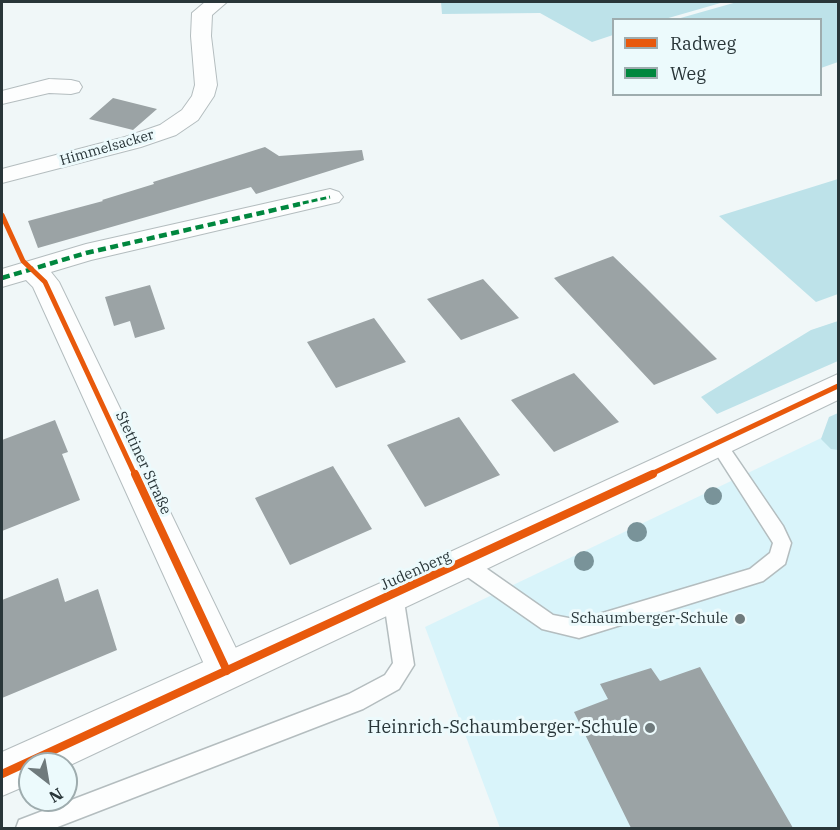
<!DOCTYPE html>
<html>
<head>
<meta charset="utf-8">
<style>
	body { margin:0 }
	#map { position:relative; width:840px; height:830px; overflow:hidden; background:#f0f7f8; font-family:"IBM Plex Serif",serif }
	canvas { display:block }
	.frame { position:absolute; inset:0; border:3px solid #293639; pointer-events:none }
	.legend { position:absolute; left:612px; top:18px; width:210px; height:78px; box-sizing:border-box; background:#ecfafc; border:2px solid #9eacae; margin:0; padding:8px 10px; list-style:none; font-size:18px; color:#293639 }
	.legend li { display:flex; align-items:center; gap:12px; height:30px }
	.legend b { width:30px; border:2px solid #9eacae }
	.north { position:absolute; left:18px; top:752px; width:60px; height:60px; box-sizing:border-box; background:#ecfafc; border:2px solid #9eacae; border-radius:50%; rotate:149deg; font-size:16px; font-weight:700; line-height:24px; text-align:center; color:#293639 }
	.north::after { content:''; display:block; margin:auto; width:21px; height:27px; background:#6f7a7c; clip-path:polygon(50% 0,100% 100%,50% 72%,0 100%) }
</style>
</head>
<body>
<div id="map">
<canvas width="840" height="830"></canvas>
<div class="frame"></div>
<ul class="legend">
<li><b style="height:8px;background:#e8590c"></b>Radweg</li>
<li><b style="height:8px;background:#00873e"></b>Weg</li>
</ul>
<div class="north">N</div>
</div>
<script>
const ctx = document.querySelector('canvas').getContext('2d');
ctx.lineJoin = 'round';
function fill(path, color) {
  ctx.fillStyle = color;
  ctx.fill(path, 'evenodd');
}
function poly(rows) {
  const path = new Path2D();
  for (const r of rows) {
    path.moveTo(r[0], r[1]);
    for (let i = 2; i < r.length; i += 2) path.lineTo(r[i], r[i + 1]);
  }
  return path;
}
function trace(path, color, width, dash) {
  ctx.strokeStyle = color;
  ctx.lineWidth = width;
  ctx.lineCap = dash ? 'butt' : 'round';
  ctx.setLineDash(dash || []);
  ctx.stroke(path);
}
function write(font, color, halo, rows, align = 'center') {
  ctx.font = font + ' "IBM Plex Serif",serif';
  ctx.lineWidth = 6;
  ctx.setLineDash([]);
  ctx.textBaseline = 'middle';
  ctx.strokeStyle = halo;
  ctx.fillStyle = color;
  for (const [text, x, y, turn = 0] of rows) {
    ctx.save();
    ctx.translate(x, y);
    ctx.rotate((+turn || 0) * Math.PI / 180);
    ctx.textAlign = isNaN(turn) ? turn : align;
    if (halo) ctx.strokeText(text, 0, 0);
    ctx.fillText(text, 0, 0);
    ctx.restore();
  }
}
const built = poly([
	[838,430,838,828,500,828,425,627]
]);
const green = poly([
	[441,2,724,2,665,19,614,20,613,35,592,42,540,13,442,14],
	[737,2,838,2,838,62,821,68,820,20,677,19],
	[838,179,838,294,816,302,719,216],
	[838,321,838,361,717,414,701,397,811,330],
	[838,413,838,450,831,449,821,439,829,417]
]);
const building = poly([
	[113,98,157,109,133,130,89,119],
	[265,147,279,156,362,150,364,160,256,194,251,187,38,248,28,221,103,201,102,200,154,184,153,182],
	[613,256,645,287,717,359,654,385,554,278],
	[483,279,519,318,461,340,427,299],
	[150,285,165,329,135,338,130,321,114,326,105,297],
	[374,318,406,362,336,388,307,342],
	[574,373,619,422,554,452,511,400],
	[459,417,500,475,425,507,387,445],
	[55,420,68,452,62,454,80,500,2,531,2,440],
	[333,466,372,529,290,565,255,498],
	[58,578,65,602,98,589,117,650,2,698,2,600],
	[700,667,793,828,631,828,574,712,608,699,600,684,651,668,660,681]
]);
const service = poly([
	[717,436,723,438,783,526,791,543,785,564,763,581,579,638,542,629,456,569,454,563,456,557,463,555,470,557,553,615,579,620,750,569,770,553,773,543,709,443,711,438,717,436],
	[393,586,400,589,403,595,414,665,399,689,363,709,55,828,16,828,19,820,349,694,385,675,393,663,383,595,386,589,393,586]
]);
const minor = poly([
	[205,2,227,2,212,15,211,36,217,85,214,96,198,120,176,135,141,147,2,183,2,169,125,137,160,125,182,110,192,96,195,85,191,36,192,13,205,2],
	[49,79,71,80,79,82,82,87,79,92,71,94,49,93,2,104,2,91,49,79],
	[330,189,339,192,343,197,339,202,91,260,51,272,59,282,247,671,241,684,227,689,213,684,33,287,26,280,2,287,2,269,86,244,330,189]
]);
const tertiary = poly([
	[838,374,838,400,476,574,66,767,66,764,30,764,30,784,2,796,2,752,450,552,838,374]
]);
const quietFar1 = poly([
	[294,205,330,197]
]);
const quiet = poly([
	[2,278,86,253,300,204]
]);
const cyclewayFar1 = poly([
	[2,215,23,261,45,282,135,475],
	[649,475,838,386]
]);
const cycleway = poly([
	[135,474,227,671],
	[2,774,653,474]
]);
const trees = [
	[713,496,9],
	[637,532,10],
	[584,561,10]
];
const markers = [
	[740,619,6,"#6f7a7c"],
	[650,728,6,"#6f7a7c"]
];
const farStreetnames = [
	["Himmelsacker",107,148,-16]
];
const streetNames = [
	["Stettiner Straße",143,463,65],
	["Judenberg",416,571,-24]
];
const poiNames = [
	["Schaumberger-Schule",728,619]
];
const nearPoinames = [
	["Heinrich-Schaumberger-Schule",638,728]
];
fill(built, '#d9f4fa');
fill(green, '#bde2e9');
fill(building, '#9ba3a5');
trace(service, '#b4bdbf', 3);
trace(minor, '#b4bdbf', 2);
trace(tertiary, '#b4bdbf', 2);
fill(service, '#fdfefe');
fill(minor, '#fdfefe');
fill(tertiary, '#fdfefe');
trace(quietFar1, '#00873e', 3, [6, 3]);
trace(quiet, '#00873e', 4.5, [8, 4.5]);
trace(cyclewayFar1, '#e8590c', 5);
trace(cycleway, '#e8590c', 8);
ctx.fillStyle = '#799399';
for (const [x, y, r] of trees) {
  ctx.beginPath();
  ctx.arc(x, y, r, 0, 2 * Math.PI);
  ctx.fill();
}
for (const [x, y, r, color] of markers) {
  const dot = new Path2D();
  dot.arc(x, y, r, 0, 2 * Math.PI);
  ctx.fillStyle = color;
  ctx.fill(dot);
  trace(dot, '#ecfafc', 2);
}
write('14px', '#293639', '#ecfafc', farStreetnames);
write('15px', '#293639', '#ecfafc', streetNames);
write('15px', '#293639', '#ecfafc', poiNames, 'right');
write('18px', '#293639', '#ecfafc', nearPoinames, 'right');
</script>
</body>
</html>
